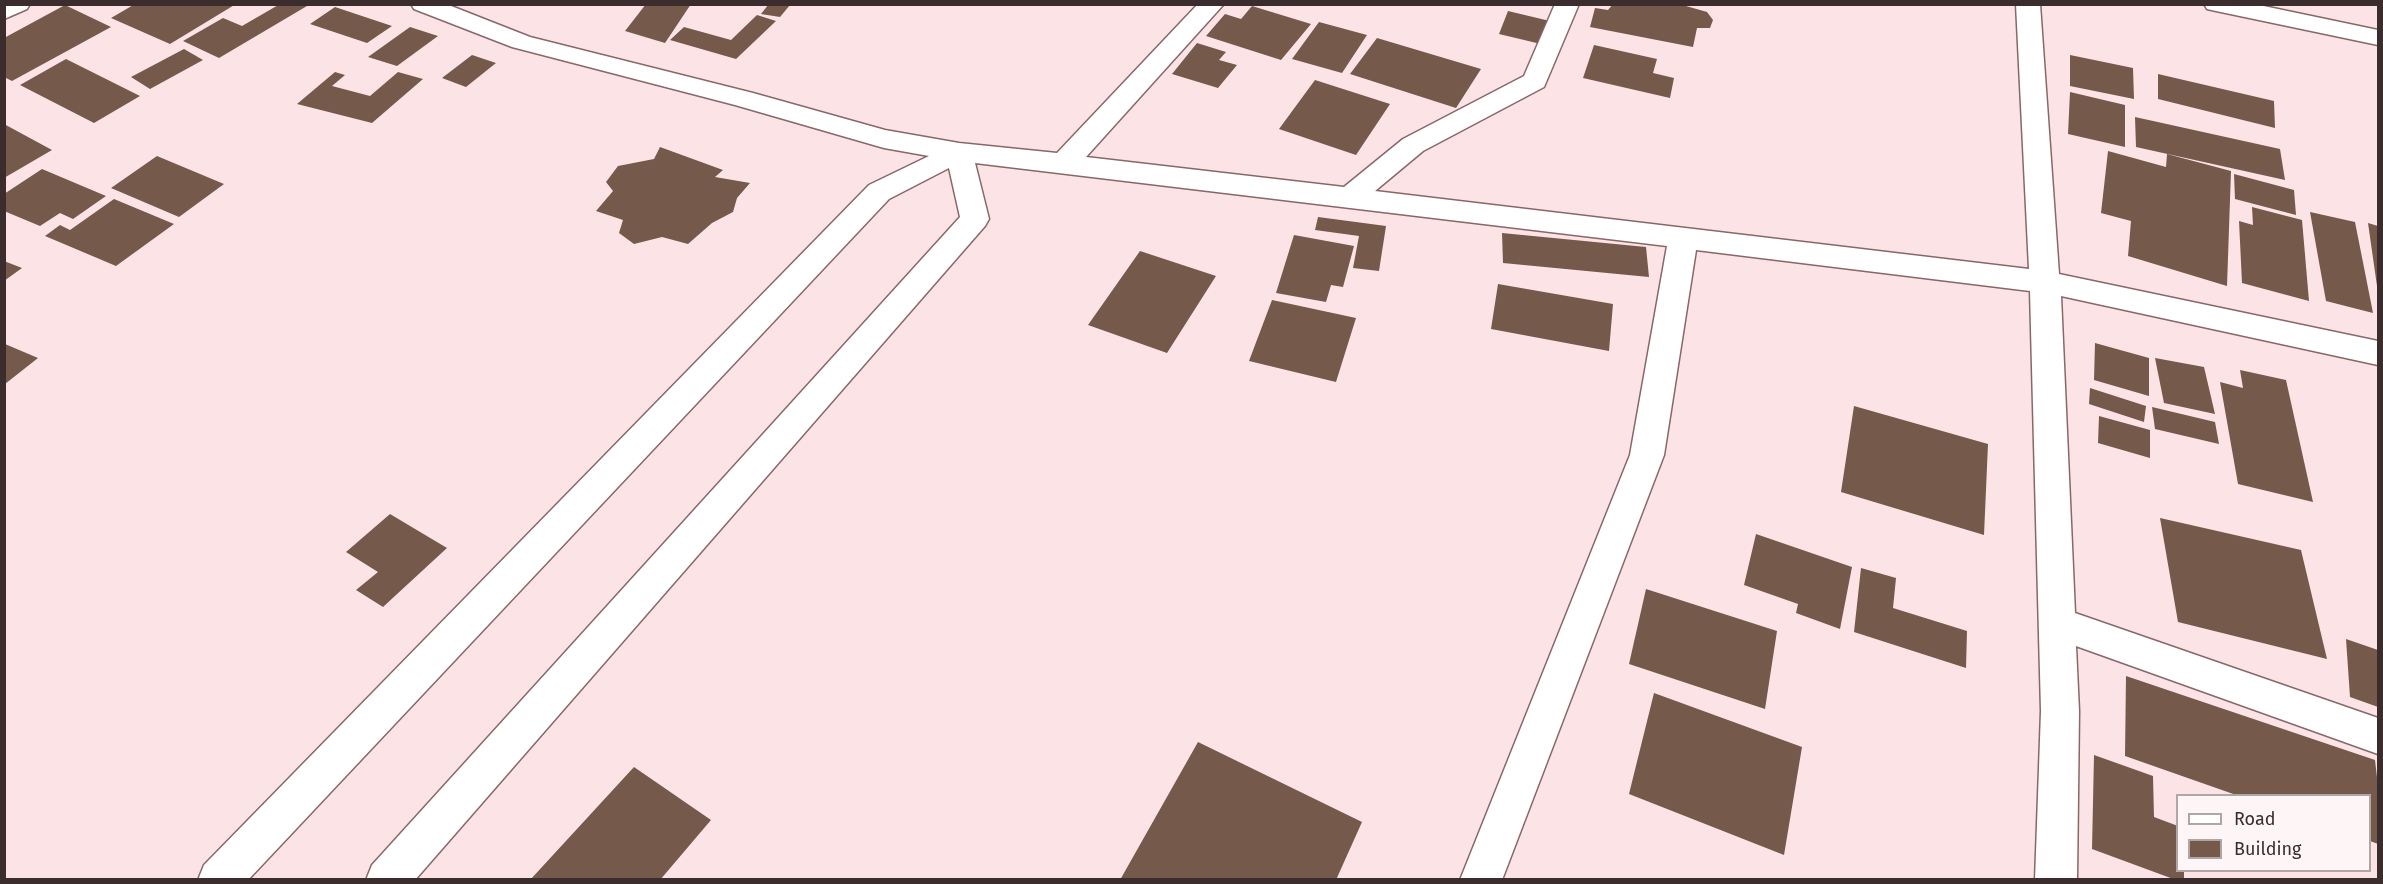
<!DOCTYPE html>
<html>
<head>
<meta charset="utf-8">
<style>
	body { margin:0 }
	#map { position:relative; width:2383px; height:884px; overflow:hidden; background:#fce4e6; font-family:"Fira Sans",sans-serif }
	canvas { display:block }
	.frame { position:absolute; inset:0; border:6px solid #3b2d2e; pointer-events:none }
	.legend { position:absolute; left:2176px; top:794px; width:195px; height:78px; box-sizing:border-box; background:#fef6f6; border:2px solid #b0a6a6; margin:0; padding:8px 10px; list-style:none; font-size:18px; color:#3b2d2e }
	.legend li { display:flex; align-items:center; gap:12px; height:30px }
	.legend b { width:30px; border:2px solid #b0a6a6 }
</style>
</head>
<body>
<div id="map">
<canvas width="2383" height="884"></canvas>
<div class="frame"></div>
<ul class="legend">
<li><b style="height:8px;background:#fff"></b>Road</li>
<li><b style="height:16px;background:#75594b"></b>Building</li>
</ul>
</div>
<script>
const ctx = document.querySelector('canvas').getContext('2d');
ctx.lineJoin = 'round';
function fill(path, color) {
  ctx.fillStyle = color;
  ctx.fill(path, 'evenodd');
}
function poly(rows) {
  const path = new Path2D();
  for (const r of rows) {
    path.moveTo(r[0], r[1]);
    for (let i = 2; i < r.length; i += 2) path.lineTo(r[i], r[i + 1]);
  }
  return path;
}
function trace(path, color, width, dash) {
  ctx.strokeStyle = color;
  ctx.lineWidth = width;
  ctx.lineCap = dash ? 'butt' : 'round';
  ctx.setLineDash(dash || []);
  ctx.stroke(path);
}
const building = poly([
	[135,4,236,4,170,44,111,18],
	[280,4,307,6,219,58,183,41,223,18,242,26],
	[646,4,691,4,665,43,625,31],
	[1613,4,1679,4,1707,12,1713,20,1710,28,1697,28,1693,47,1590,27,1595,8,1608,10],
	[65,5,111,27,12,81,4,77,4,38],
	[768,5,790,5,780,17,761,14],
	[1252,6,1311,24,1281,60,1206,36,1225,14,1241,19],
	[335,7,392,26,367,43,310,24],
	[1508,11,1554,22,1545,45,1499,34],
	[757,15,776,21,736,59,670,40,684,27,731,40],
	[1319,22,1367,35,1342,73,1292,59],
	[410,27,438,36,397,66,368,57],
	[1377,38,1481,69,1456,108,1350,74],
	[1197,43,1226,52,1219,60,1237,65,1218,88,1172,74],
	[1594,45,1657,59,1653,73,1674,78,1670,98,1583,78],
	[184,49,203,60,150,89,131,77],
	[472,55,496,63,466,87,442,78],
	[2070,55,2133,68,2134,99,2070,86],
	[66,59,140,96,94,123,20,85],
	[335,72,345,75,332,86,370,96,398,72,423,79,372,123,297,104],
	[2158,74,2274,101,2275,128,2158,99],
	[1315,80,1390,104,1356,155,1279,129],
	[2070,92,2125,105,2125,147,2068,134],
	[2135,117,2280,149,2285,180,2136,147],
	[4,124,52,150,4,178],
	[660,147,723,170,715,177,750,183,737,198,733,212,712,223,688,244,662,237,634,244,619,233,623,220,596,211,613,191,606,182,618,166,654,159],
	[2108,151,2166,167,2167,154,2231,171,2227,286,2128,256,2131,221,2101,213],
	[157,156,224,184,179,217,111,188],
	[42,169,106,196,73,219,60,213,40,226,4,211,4,194],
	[2234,174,2294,190,2296,215,2235,199],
	[114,199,174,224,116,266,45,236,60,225,70,230],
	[2252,207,2302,220,2309,301,2242,283,2239,221,2253,225],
	[2310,212,2355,222,2373,313,2326,301],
	[1318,217,1386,226,1379,271,1353,268,1359,236,1315,230],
	[2368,223,2378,226,2378,286,2377,286],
	[1502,233,1646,247,1649,277,1503,263],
	[1294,235,1354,246,1343,287,1331,285,1326,302,1276,293],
	[1140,251,1216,276,1167,353,1088,325],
	[4,261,22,268,4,281],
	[1498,284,1613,304,1609,351,1491,329],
	[1272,300,1356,318,1336,382,1249,361],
	[2095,343,2149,358,2149,396,2094,380],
	[5,344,38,358,5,384],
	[2155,358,2204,367,2215,414,2164,403],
	[2240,370,2286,380,2313,502,2238,484,2220,382,2243,388],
	[2090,388,2146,406,2144,422,2089,404],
	[1854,406,1988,444,1984,535,1841,492],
	[2152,407,2215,422,2219,444,2155,429],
	[2099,416,2150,430,2150,458,2098,443],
	[390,514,447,548,383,607,356,590,378,572,346,552],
	[2160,518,2301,550,2327,659,2178,622],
	[1756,534,1852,567,1840,629,1796,613,1798,604,1744,585],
	[1861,568,1896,578,1893,608,1967,631,1966,668,1854,632],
	[1646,589,1777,631,1765,709,1629,664],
	[2346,639,2378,650,2378,707,2350,697],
	[2126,676,2375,760,2378,786,2378,844,2370,841,2370,796,2239,796,2125,756],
	[1654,693,1802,747,1784,855,1629,794],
	[1198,742,1362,822,1336,880,1120,880],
	[2094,755,2153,776,2154,817,2178,826,2178,870,2184,870,2184,880,2176,880,2092,849],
	[634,767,711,820,660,880,530,880]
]);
const minor = poly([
	[4,4,30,4,27,9,4,19,4,4],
	[411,4,446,4,530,37,753,93,885,130,959,143,1057,153,1198,4,1224,4,1086,157,1344,187,1403,139,1524,76,1555,4,1579,4,1544,87,1423,151,1375,191,2029,269,2016,4,2040,4,2059,274,2378,341,2378,365,2061,296,2075,613,2378,718,2378,754,2076,646,2079,711,2077,880,2035,880,2041,711,2030,291,1696,250,1664,455,1502,880,1460,880,1630,455,1667,246,975,163,989,219,985,226,415,880,366,880,372,865,960,217,949,168,889,199,248,880,198,880,204,865,869,185,929,156,884,148,735,105,512,47,414,9,411,4],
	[2204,4,2254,4,2378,30,2378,45,2216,11,2207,9,2204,4]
]);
fill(building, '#75594b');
trace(minor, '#886769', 3);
fill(minor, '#fff');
</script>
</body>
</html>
